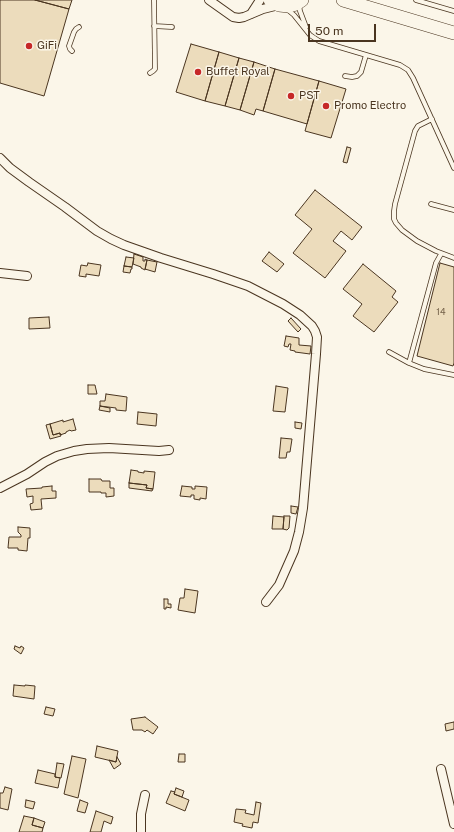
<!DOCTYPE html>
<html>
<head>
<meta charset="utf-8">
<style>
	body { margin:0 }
	#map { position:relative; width:454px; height:832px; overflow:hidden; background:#fbf6e9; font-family:"Public Sans",sans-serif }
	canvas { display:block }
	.scale { position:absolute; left:308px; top:24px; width:68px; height:18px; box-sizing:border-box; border:2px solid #4a3520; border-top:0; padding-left:5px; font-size:12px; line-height:14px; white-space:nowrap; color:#4a3520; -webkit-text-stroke:3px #fbf6e9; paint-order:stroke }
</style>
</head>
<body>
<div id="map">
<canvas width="454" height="832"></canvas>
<div class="scale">50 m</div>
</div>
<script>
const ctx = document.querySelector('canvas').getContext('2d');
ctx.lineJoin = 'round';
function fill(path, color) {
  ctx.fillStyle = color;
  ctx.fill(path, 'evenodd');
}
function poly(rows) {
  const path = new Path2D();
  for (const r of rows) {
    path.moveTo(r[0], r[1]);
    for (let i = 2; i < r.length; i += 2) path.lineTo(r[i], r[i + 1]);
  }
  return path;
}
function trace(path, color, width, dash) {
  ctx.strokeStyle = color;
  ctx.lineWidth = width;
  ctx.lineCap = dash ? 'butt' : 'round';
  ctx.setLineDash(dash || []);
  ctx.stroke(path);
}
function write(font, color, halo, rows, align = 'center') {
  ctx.font = font + ' "Public Sans",sans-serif';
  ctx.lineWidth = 3;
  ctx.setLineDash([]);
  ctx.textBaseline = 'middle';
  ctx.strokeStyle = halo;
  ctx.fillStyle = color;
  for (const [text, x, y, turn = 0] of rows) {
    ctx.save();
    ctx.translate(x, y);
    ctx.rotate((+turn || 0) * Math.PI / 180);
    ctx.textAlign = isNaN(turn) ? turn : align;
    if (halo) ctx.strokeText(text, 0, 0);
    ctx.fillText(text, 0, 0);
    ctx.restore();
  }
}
const building = poly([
	[0,0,35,0,69,9,44,96,0,83,0,0],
	[35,0,72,0,69,9,35,0],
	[191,44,219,52,205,101,176,92,191,44],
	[219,52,239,58,225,106,205,101,219,52],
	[239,58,254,62,240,110,225,106,239,58],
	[254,62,275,69,263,111,256,109,254,115,240,110,254,62],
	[275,69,319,81,307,124,263,111,275,69],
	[319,81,346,89,331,138,305,131,319,81],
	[347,147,351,148,347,163,343,162,347,147],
	[315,190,362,227,352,240,341,231,333,241,346,251,325,278,293,253,312,229,295,215,315,190],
	[269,252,284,264,277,272,262,261,269,252],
	[134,254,143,257,143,261,145,261,145,259,147,260,145,270,141,268,141,267,133,264,134,254],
	[126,257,134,258,132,267,124,266,126,257],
	[147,260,157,262,155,272,145,269,147,260],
	[88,263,101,265,99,276,86,274,86,277,79,276,81,265,87,266,88,263],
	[440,263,454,267,454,363,453,366,417,356,440,263],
	[363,264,396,291,392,297,398,302,374,332,353,316,362,304,343,289,363,264],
	[124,266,132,267,132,269,131,269,130,273,123,272,124,266],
	[49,317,50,328,29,329,29,318,49,317],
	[291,318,301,329,298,332,288,321,291,318],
	[286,336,299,338,299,345,311,346,310,354,295,352,295,351,290,350,291,344,289,344,288,347,284,346,286,336],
	[88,385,95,385,97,394,88,394,88,385],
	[276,386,288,388,285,412,273,411,276,386],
	[106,394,127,397,126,411,116,410,116,408,100,406,100,401,105,401,106,394],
	[100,406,110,408,110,412,99,410,100,406],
	[138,412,157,414,156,426,137,424,138,412],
	[73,419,76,430,71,431,70,430,66,432,66,433,60,435,60,433,53,435,50,424,63,420,63,422,73,419],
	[295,422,302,423,301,429,295,428,295,422],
	[50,424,53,435,60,433,61,436,50,439,46,425,50,424],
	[281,438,292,439,290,452,287,452,286,458,279,458,281,438],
	[131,470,138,471,138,472,144,473,144,471,155,472,153,489,146,488,147,485,129,483,131,470],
	[89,479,101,479,102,481,110,481,110,488,114,488,114,496,106,497,106,493,101,493,101,492,89,492,89,479],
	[129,483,147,485,146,488,153,489,152,491,129,488,129,483],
	[52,486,52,491,56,491,56,498,41,499,42,509,31,510,30,504,33,503,33,496,27,497,26,489,42,488,42,487,52,486],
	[182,486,192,487,192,489,195,489,195,486,207,487,206,499,200,498,200,500,194,499,194,495,191,495,191,497,180,496,182,486],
	[291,506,298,507,296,514,291,513,291,506],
	[273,516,284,517,283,529,272,529,273,516],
	[284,516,290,516,289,528,287,530,283,529,284,516],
	[18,527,30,528,30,538,28,538,27,551,18,550,18,548,8,548,9,537,21,537,21,535,18,532,18,527],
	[185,589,198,591,195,613,178,610,180,598,184,598,185,589],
	[164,599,168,599,168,604,171,604,171,608,166,607,166,609,164,609,164,599],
	[15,646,20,648,21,646,24,648,21,654,14,649,15,646],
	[14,685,25,686,25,685,35,686,34,699,13,696,14,685],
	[46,707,55,709,53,716,44,714,46,707],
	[145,717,158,727,153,734,147,730,145,732,142,730,133,730,131,719,145,717],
	[454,722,454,729,446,731,445,724,454,722],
	[97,746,118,751,116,762,95,757,97,746],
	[179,754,185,754,185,762,178,762,179,754],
	[72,756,86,759,78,798,64,794,72,756],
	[117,757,121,764,114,769,109,760,116,762,117,757],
	[57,763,64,764,61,778,55,777,57,763],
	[38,770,55,774,55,777,60,778,58,788,35,783,38,770],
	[5,787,12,789,8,810,0,808,0,793,3,793,5,787],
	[176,788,184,791,182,797,174,794,176,788],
	[171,791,175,792,174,794,189,800,185,811,166,803,171,791],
	[26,800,35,802,33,809,25,807,26,800],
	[80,800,88,803,85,813,77,811,80,800],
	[256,802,261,803,258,823,253,822,252,828,242,826,243,824,234,822,236,809,246,810,245,813,254,815,256,802],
	[96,811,113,817,111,824,104,821,101,832,90,832,96,811],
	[24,816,34,818,32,825,43,828,42,832,19,832,24,816],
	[34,818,45,822,43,828,32,825,34,818]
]);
const service = poly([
	[416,0,454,11],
	[299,5,300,11,306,27],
	[288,10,294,15,310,35,319,41,400,65,408,70,413,78,454,168],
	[154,26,172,27],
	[72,51,70,49,69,46,74,32,76,29,79,27],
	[150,73,153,71,155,69,154,0],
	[345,76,352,77,357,76,361,72,366,55],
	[432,119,418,126,415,131,395,204,394,211,394,219,396,223,402,230,417,241,436,251,454,258],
	[431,204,454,210],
	[389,352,409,363,424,369,454,375],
	[409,363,436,263,441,254]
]);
const minor = poly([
	[209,0,233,17,239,18,244,17,263,9,279,5],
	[251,14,260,0],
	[0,158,10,168,29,182,65,207,97,231,111,239,124,245,161,258,213,274,248,286,283,304,300,315,312,326,315,331,317,337,316,354,303,508,299,532,294,551,279,585,266,602],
	[0,273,27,276],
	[0,488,27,474,45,462,57,456,74,451,87,449,109,448,159,451,169,450],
	[441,769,454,824],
	[141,832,141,814,145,795]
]);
const primary = poly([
	[270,0,279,5,289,6,296,4,302,0],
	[343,0,454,33]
]);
const markers = [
	[29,46,4,"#c62828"],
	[198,72,4,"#c62828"],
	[291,96,4,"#c62828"],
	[326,106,4,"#c62828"]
];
const numberNames = [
	["14",441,312]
];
const poiNames = [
	["GiFi",37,46],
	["Buffet Royal",206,72],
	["PST",299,96],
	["Promo Electro",334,106]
];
fill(building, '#ecdcbc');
trace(building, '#4a3520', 1);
trace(service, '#4a3520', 5.5);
trace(minor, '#4a3520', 10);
trace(primary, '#4a3520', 14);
trace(service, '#fbf6e9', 4);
trace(minor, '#fbf6e9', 8);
trace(primary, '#fbf6e9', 13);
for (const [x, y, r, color] of markers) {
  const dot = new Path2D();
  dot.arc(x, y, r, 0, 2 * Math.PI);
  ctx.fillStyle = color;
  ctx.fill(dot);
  trace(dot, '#fbf6e9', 1.5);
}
write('9px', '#725f47', null, numberNames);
write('11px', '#4a3520', '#fbf6e9', poiNames, 'left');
</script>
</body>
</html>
